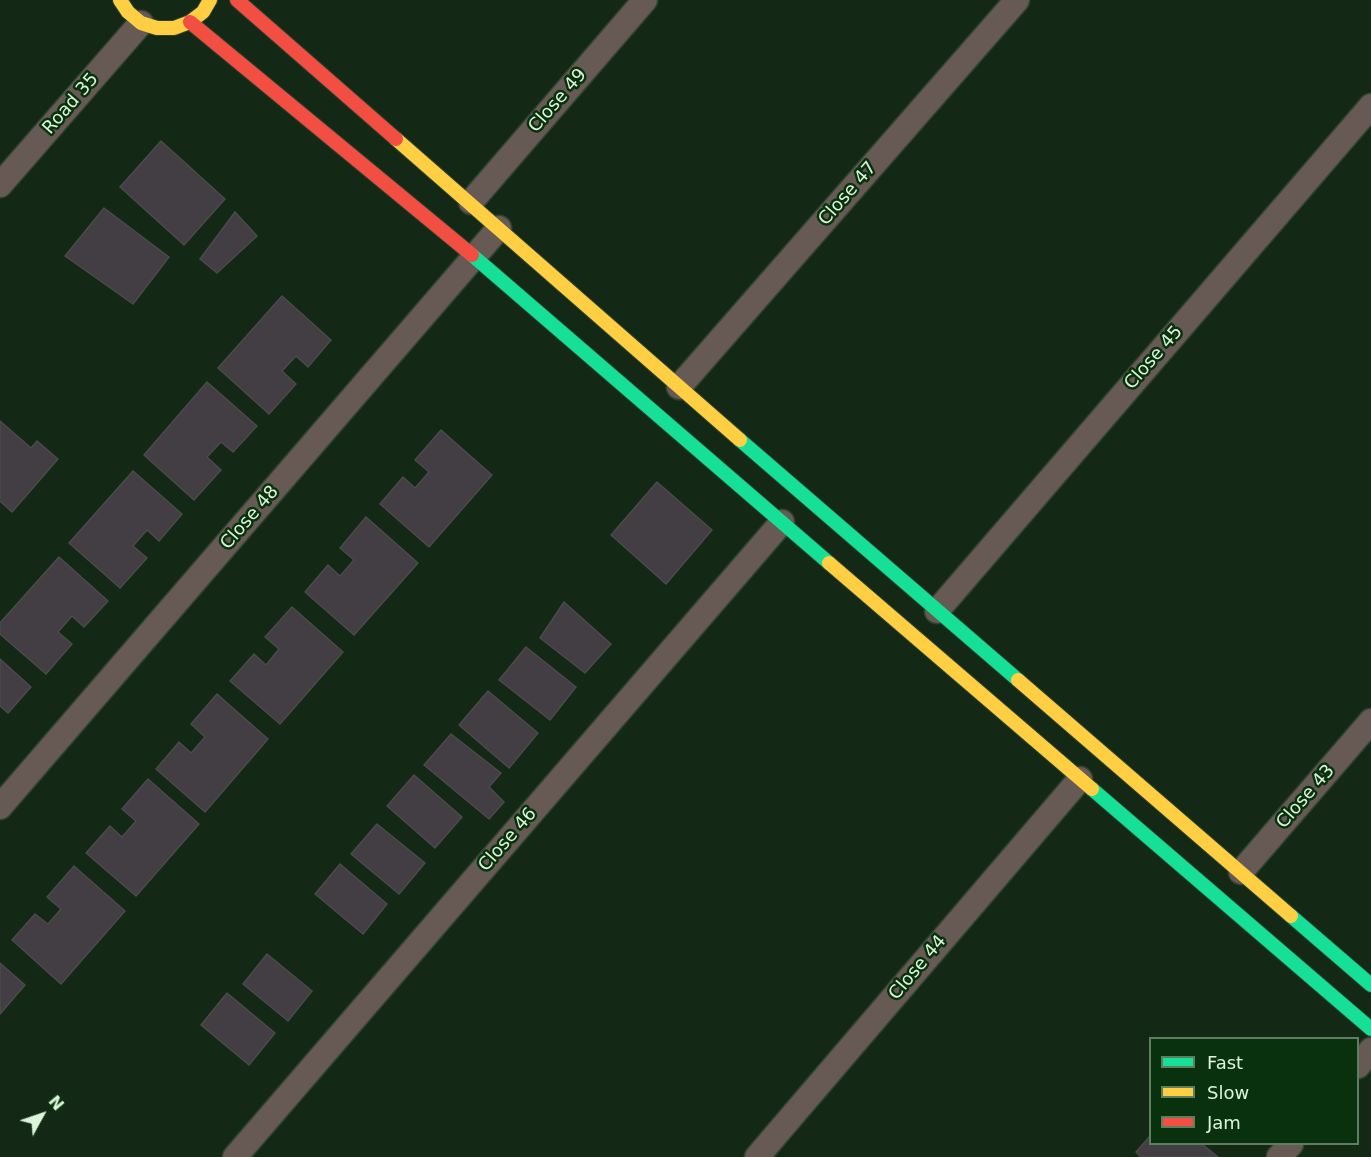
<!DOCTYPE html>
<html>
<head>
<meta charset="utf-8">
<style>
	body { margin:0 }
	#map { position:relative; width:1371px; height:1157px; overflow:hidden; background:#132815; font-family:"DejaVu Sans",sans-serif }
	canvas { display:block }
	.legend { position:absolute; left:1149px; top:1037px; width:210px; height:108px; box-sizing:border-box; background:#0a310d; border:2px solid #5d7f5f; margin:0; padding:8px 10px; list-style:none; font-size:18px; color:#daf5d9 }
	.legend li { display:flex; align-items:center; gap:12px; height:30px }
	.legend b { width:30px; border:2px solid #5d7f5f }
	.north { position:absolute; left:12px; top:1085px; width:60px; height:60px; -webkit-text-stroke:4px #0a310d; paint-order:stroke; rotate:50deg; font-size:16px; font-weight:700; line-height:24px; text-align:center; color:#daf5d9 }
	.north::after { content:''; display:block; margin:auto; width:21px; height:27px; background:#daf5d9; clip-path:polygon(50% 0,100% 100%,50% 72%,0 100%) }
</style>
</head>
<body>
<div id="map">
<canvas width="1371" height="1157"></canvas>
<ul class="legend">
<li><b style="height:8px;background:#16e098"></b>Fast</li>
<li><b style="height:8px;background:#ffcf43"></b>Slow</li>
<li><b style="height:8px;background:#f24e42"></b>Jam</li>
</ul>
<div class="north">N</div>
</div>
<script>
const ctx = document.querySelector('canvas').getContext('2d');
ctx.lineJoin = 'round';
function fill(path, color) {
  ctx.fillStyle = color;
  ctx.fill(path, 'evenodd');
}
function poly(rows) {
  const path = new Path2D();
  for (const r of rows) {
    path.moveTo(r[0], r[1]);
    for (let i = 2; i < r.length; i += 2) path.lineTo(r[i], r[i + 1]);
  }
  return path;
}
function trace(path, color, width, dash) {
  ctx.strokeStyle = color;
  ctx.lineWidth = width;
  ctx.lineCap = dash ? 'butt' : 'round';
  ctx.setLineDash(dash || []);
  ctx.stroke(path);
}
function write(font, color, halo, rows, align = 'center') {
  ctx.font = font + ' "DejaVu Sans",sans-serif';
  ctx.lineWidth = 5;
  ctx.setLineDash([]);
  ctx.textBaseline = 'middle';
  ctx.strokeStyle = halo;
  ctx.fillStyle = color;
  for (const [text, x, y, turn = 0] of rows) {
    ctx.save();
    ctx.translate(x, y);
    ctx.rotate((+turn || 0) * Math.PI / 180);
    ctx.textAlign = isNaN(turn) ? turn : align;
    if (halo) ctx.strokeText(text, 0, 0);
    ctx.fillText(text, 0, 0);
    ctx.restore();
  }
}
const building = poly([
	[161,141,225,199,184,245,120,187,161,141],
	[104,208,169,257,133,304,65,256,104,208],
	[235,212,257,236,217,273,200,259,235,212],
	[282,296,331,340,308,367,296,356,282,371,296,384,269,414,218,368,282,296],
	[207,382,257,426,233,452,221,442,207,457,221,470,194,500,144,455,207,382],
	[0,421,31,448,37,441,58,459,12,512,0,501,0,421],
	[441,430,492,475,429,547,380,504,403,477,415,488,429,472,415,460,441,430],
	[133,471,182,514,159,541,147,530,133,546,147,558,120,588,69,543,133,471],
	[657,482,712,530,666,584,611,535,657,482],
	[366,517,418,563,354,635,305,592,328,565,340,576,354,560,340,548,366,517],
	[59,557,108,601,84,627,72,616,58,632,72,644,46,674,0,634,0,623,59,557],
	[564,602,611,644,585,673,540,638,564,602],
	[292,607,343,652,280,724,230,681,254,654,266,665,279,649,265,637,292,607],
	[526,647,576,687,550,720,499,680,526,647],
	[0,659,31,687,8,713,0,706,0,659],
	[488,691,538,733,509,768,459,725,488,691],
	[217,694,268,739,205,812,156,769,179,742,191,753,205,737,191,724,217,694],
	[451,734,501,773,489,787,504,802,489,819,424,765,451,734],
	[414,775,462,817,435,848,387,806,414,775],
	[148,779,199,824,136,896,86,853,110,826,122,837,136,821,122,809,148,779],
	[377,824,425,863,399,894,351,854,377,824],
	[340,864,387,904,363,934,315,894,340,864],
	[74,866,125,911,61,984,12,940,35,914,48,924,61,909,47,897,74,866],
	[267,954,312,991,288,1021,243,984,267,954],
	[0,963,25,985,0,1014,0,963],
	[227,993,275,1033,249,1065,201,1025,227,993],
	[1150,1136,1150,1144,1202,1144,1218,1157,1141,1157,1136,1152,1150,1136]
]);
const street = poly([
	[0,185,141,23],
	[471,202,645,0],
	[679,387,1017,0],
	[937,611,1371,106],
	[0,807,499,228],
	[1241,872,1371,721],
	[1358,1066,1371,1050],
	[235,1157,782,522],
	[757,1157,1080,779],
	[1279,1157,1291,1144]
]);
const fast = poly([
	[472,255,829,563],
	[740,440,1018,680],
	[1092,789,1371,1029],
	[1291,916,1371,985]
]);
const slow = poly([
	[120,0,128,12,141,23,157,28,174,28,190,22,203,12,210,0],
	[396,139,740,440],
	[829,563,1092,789],
	[1018,680,1291,916]
]);
const jam = poly([
	[237,0,396,139],
	[190,22,472,255]
]);
const streetNames = [
	["Close 49",558,101,-49],
	["Road 35",71,104,-49],
	["Close 47",848,194,-49],
	["Close 45",1154,358,-49],
	["Close 48",250,518,-49],
	["Close 43",1306,797,-49],
	["Close 46",508,840,-49],
	["Close 44",918,968,-50]
];
fill(building, '#433d44');
trace(building, '#4a4b4b', 1.5);
trace(street, '#314332', 27);
trace(fast, '#314332', 16);
trace(slow, '#314332', 16);
trace(jam, '#314332', 16);
trace(street, '#675a54', 24);
trace(fast, '#16e098', 14);
trace(slow, '#ffcf43', 14);
trace(jam, '#f24e42', 14);
write('18px', '#daf5d9', '#0a310d', streetNames);
</script>
</body>
</html>
